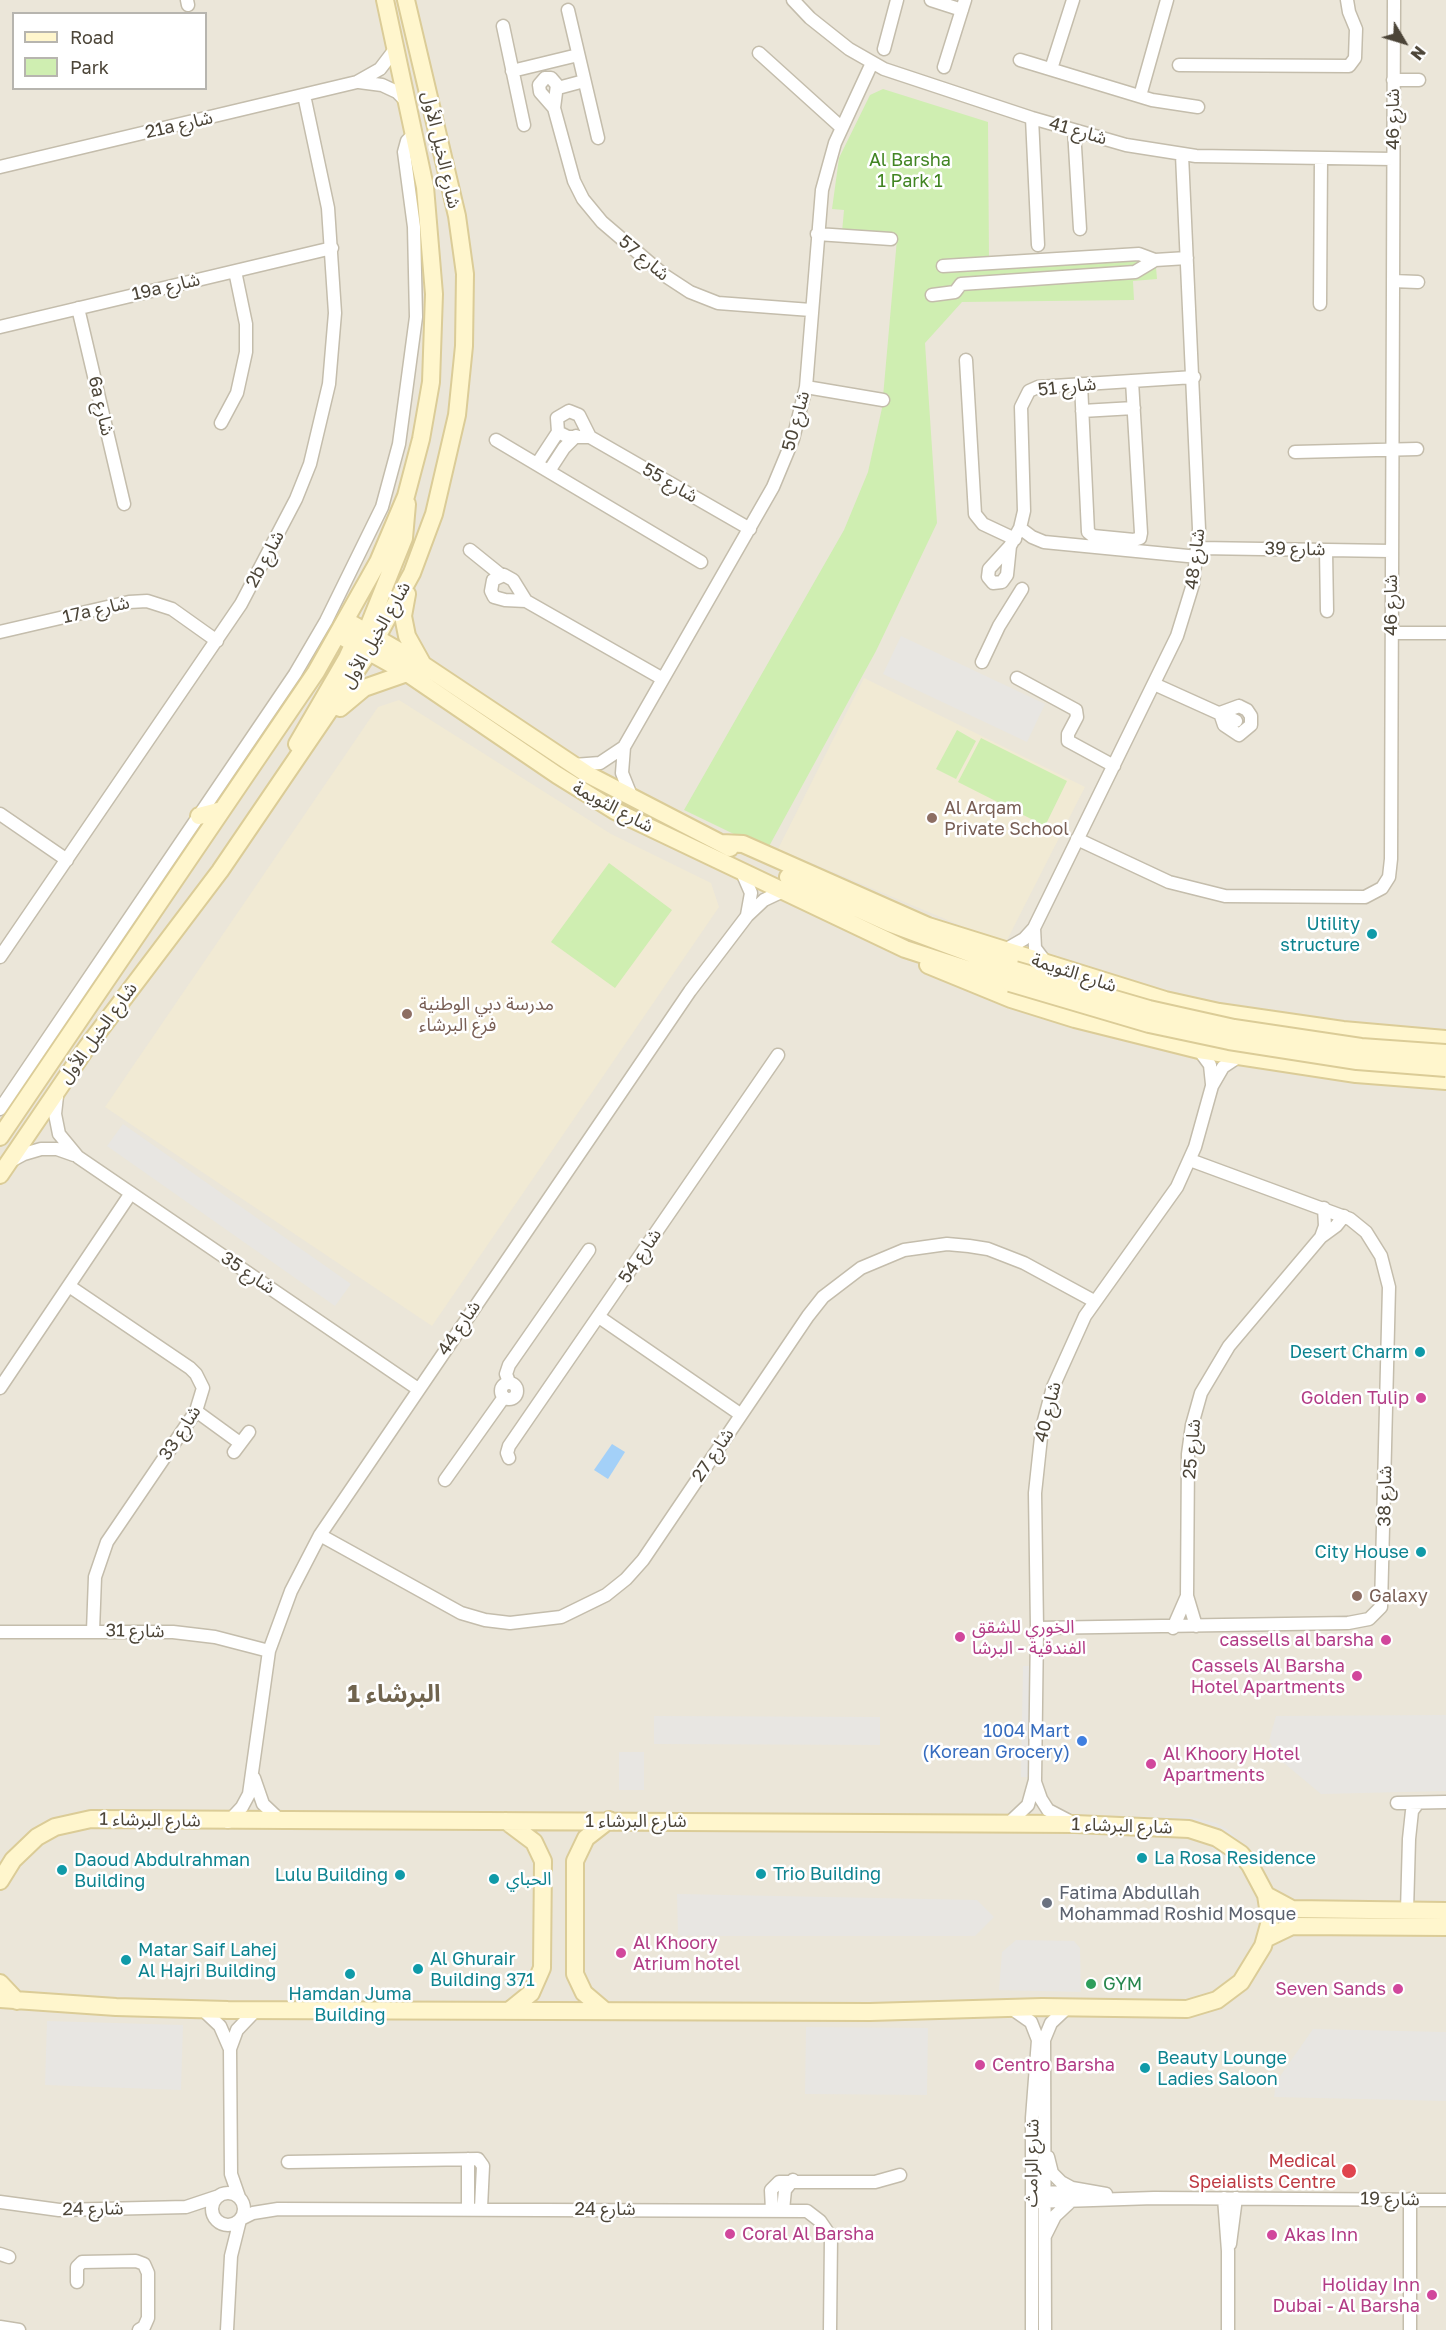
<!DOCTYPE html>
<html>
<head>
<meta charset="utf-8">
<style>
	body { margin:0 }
	#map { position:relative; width:1446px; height:2330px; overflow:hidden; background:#f7f4eb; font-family:"Golos Text",sans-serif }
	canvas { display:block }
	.legend { position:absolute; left:12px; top:12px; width:195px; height:78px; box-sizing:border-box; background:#fff; border:2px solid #b7b5af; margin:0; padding:8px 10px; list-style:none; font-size:18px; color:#4c4538 }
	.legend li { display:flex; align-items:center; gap:12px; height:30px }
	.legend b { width:30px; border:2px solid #b7b5af }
	.north { position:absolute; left:1374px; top:12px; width:60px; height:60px; -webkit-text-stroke:4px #fff; paint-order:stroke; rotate:128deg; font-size:16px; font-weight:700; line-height:24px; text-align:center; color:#4c4538 }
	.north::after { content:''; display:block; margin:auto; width:21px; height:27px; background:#4c4538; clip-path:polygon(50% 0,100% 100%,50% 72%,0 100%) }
</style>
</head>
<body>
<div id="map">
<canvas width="1446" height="2330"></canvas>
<ul class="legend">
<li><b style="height:8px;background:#fff6cd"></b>Road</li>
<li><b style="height:16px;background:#cfeeb1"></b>Park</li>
</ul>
<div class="north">N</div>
</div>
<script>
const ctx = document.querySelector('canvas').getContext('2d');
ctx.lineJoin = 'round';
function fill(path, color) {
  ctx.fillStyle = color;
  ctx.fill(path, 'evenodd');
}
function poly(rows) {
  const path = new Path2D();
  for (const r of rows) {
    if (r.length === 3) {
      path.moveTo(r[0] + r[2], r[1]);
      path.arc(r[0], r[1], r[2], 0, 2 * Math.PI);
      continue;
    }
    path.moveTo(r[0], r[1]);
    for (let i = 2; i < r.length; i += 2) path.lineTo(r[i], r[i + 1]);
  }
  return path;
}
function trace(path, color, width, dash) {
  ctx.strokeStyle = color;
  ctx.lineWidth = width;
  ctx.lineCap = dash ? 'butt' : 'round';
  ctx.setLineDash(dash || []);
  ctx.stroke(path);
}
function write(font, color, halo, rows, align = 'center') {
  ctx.font = font + ' "Golos Text","Noto Sans Arabic",sans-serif';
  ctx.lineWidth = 5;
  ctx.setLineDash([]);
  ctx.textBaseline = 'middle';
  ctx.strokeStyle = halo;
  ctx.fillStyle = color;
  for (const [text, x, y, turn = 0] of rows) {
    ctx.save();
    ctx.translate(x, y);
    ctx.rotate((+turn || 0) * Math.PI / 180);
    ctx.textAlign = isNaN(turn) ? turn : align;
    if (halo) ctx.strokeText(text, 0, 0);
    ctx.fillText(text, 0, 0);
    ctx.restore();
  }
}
const residential = poly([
	[0,0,1446,0,1446,2330,0,2330],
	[14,14,206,14,206,88,14,88]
]);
const education = poly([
	[864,678,1085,787,1005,944,778,849],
	[399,700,611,834,711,883,719,907,432,1326,105,1107,378,707]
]);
const green = poly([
	[883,89,988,122,989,260,1155,255,1157,279,1133,281,1134,300,962,302,925,343,937,523,876,651,767,850,684,810,844,530,868,472,882,408,897,239,842,232,844,210,832,209,839,158,870,95],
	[957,730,976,741,956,779,936,769],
	[981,738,1067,781,1045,826,958,782],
	[609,863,672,910,615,988,551,942]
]);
const parking = poly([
	[901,636,1045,704,1027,742,883,674],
	[123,1124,351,1284,335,1306,107,1146],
	[1023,1666,1031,1666,1029,1777,1021,1777],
	[1446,1715,1446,1791,1321,1794,1278,1758,1269,1741,1276,1716],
	[654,1716,880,1717,880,1745,654,1744],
	[619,1752,644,1752,644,1790,619,1790],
	[1081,1816,1191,1817,1216,1823,1230,1831,1240,1842,1225,1857,1208,1845,1184,1838,1080,1834],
	[677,1894,977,1900,994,1917,975,1936,678,1936],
	[1016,1940,1074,1941,1080,1948,1081,1992,999,1990,1002,1952],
	[47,2021,183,2025,181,2090,45,2085],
	[806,2027,928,2028,927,2095,805,2094],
	[1313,2029,1446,2032,1446,2101,1274,2097,1276,2082]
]);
const water = poly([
	[612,1444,625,1452,608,1479,594,1470]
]);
const street = poly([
	[187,0,188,5],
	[793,0,810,18,849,49,884,69,1032,118,1126,145,1196,156,1393,159],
	[931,0,962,10],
	[568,10,598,138],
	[503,26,524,125],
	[884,49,897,0],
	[759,53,842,128],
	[1020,60,1152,100,1198,107],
	[1179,65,1349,66,1355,58,1356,29,1349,12,1347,0],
	[944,67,965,0],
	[1051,69,1073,0],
	[512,71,578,55],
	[545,78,551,78,557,85,554,108,540,92,539,85,545,78],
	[1393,80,1419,80],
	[359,82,382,85,397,92,407,102],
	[558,88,584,81],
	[1140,96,1167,0],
	[554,108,574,181,583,199,602,222,664,275,690,292,718,303,811,310],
	[1032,118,1038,245],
	[1074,130,1080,229],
	[0,167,357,82,380,69,396,48],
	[817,234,891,239],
	[943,266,1139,254,1155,260],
	[1393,281,1418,282],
	[932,295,955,292,961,284,1135,272,1155,260,1187,258],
	[1320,304,1321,158],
	[78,308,124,504],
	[0,327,332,248],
	[966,360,975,514,983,524,1015,539],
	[1081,384,1088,532,1093,536,1134,540,1140,538,1141,533,1132,381],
	[806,387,883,400],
	[569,411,579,415,590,437,568,437,558,432,557,418,569,411],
	[1082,411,1134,408],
	[221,423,237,393,246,352,246,324,235,271],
	[590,437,750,529],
	[496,440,701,562],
	[1295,452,1417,449],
	[537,464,558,432],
	[549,471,564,448,576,436],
	[1020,528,1032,537,1044,542,1198,557],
	[1010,546,1020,528,1024,511,1021,407,1029,391,1038,387,1194,377],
	[1010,546,1007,575,1002,582,993,583,988,577,989,569,1010,546],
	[1199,548,1391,551],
	[470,550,501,575],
	[1326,550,1327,611],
	[504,575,513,580,526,601,505,600,494,597,491,591,493,580,504,575],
	[526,601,663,679],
	[0,632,129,602,147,601,172,609,217,641],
	[1392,633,1446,633],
	[982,662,999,626,1022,589],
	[1017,678,1076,710,1077,717,1068,734,1068,741,1114,766],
	[1154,684,1236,721],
	[1239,706,1247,710,1251,716,1251,725,1239,735,1224,725,1220,713,1239,706],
	[574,765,600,763,624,747],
	[632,798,622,773,624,747,773,487,793,439,806,387,822,190,835,143,872,63],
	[0,814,67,860],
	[1077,839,1169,882,1225,896,1365,897,1382,888,1389,877,1391,859,1394,0],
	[741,870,751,893,747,915],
	[1034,928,1035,948,1047,964],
	[1005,950,1024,939,1034,928,1177,636,1193,584,1199,529,1182,155],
	[0,957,241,604,296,499,310,464,329,384,335,313,328,208,304,95],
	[1199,1050,1210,1065,1212,1084],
	[57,1096,55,1114,59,1134,78,1157,418,1389],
	[0,1109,295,674,326,621,382,507,399,444,416,317,414,227,404,152,407,141,415,133],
	[11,1161,24,1154,41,1149,57,1149,74,1155],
	[1321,1237,1336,1226,1344,1216],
	[69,1286,190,1368,196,1374,203,1388,196,1411,107,1542,95,1577,93,1631],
	[599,1317,740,1414],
	[509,1382,506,1374,509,1365,589,1250],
	[509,1391,8],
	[0,1388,131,1193],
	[196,1411,240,1443],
	[234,1452,249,1432],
	[509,1458,507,1453,509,1446,778,1055],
	[445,1480,504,1397],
	[320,1535,461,1613,485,1620,510,1623,561,1617,606,1595,626,1579,643,1560,808,1316,823,1297,861,1268,904,1250,947,1244,969,1246,988,1249,1024,1263,1094,1301],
	[1187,1596,1196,1626],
	[1037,1628,1348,1623,1369,1619,1381,1607,1389,1287,1381,1256,1366,1232,1350,1219,1190,1160],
	[1173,1628,1187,1596,1188,1454,1192,1425,1201,1393,1229,1346,1321,1237,1325,1226,1324,1208],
	[0,1632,173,1632,215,1637,269,1651],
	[254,1778,263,1804,281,1821],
	[1035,1782,1041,1799,1048,1810,1071,1822],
	[1397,1803,1446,1802],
	[228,1822,242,1807,249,1794,269,1651,291,1591,320,1535,690,991,747,916,764,900,783,891],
	[1009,1823,1028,1805,1035,1780,1037,1628,1035,1493,1042,1428,1053,1387,1085,1316,1177,1187,1195,1147,1212,1086,1223,1067,1238,1057],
	[1407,1911,1409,1839,1412,1811,1418,1803],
	[1011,2008,1031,2022,1038,2040,1032,2118,1032,2330],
	[203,2010,220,2026,230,2049],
	[1048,2157,1052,2173,1061,2182,1072,2188,1106,2194],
	[288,2162,478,2159,483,2166,481,2208],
	[1035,2192,1081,2193],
	[228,2209,16],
	[239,2197,231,2174,230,2049,237,2030,256,2010],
	[1224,2198,1228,2251,1228,2330],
	[0,2202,59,2210,186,2207,219,2196],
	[1032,2202,1154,2198,1446,2200],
	[468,2208,468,2159],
	[772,2210,771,2190,779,2182,875,2182,900,2175],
	[783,2210,785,2190,793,2180],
	[241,2219,253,2213,278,2209,807,2211,820,2221,831,2237,830,2330],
	[1045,2236,1055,2216,1071,2201],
	[1230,2244,1236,2198],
	[0,2254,9,2257],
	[77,2282,77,2267,82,2262,136,2261,144,2264,148,2273,148,2318,144,2327,139,2330],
	[0,2327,19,2330],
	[227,2330,231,2256,240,2220],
	[1045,2330,1044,2040,1051,2023,1068,2007],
	[1410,2330,1410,2199]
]);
const secondary = poly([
	[407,594,403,616,407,636,422,663],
	[347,621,425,666,587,774,730,848],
	[339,635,407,673,557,775,615,811,905,949,1010,983],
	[363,640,404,538,407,504],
	[340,708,364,688,407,673],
	[297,744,347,658,352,647,352,632],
	[199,816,222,810],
	[721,843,743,844,928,926,1165,1000,1219,1012,1343,1030,1446,1039],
	[788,877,889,923,1015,970],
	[928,965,1011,999,1075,1019,1199,1050,1356,1074,1446,1081],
	[0,1137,316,672,378,562,406,496,421,439,431,382,434,294,425,187,385,0],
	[0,1175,87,1047,220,871,369,652,412,573,434,514,457,415,464,346,465,274,457,216,406,0],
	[506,1821,534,1842,543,1861,542,1968,531,1993,510,2010],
	[0,1881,13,1860,37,1837,55,1827,91,1819,1075,1824,1189,1829,1217,1838,1241,1854,1250,1865,1266,1895,1270,1921,1263,1946,1241,1982,1217,2000,1187,2009,1042,2007,870,2012,228,2010,116,2007,0,1999],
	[1266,1895,1292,1909,1446,1911],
	[1267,1938,1292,1926,1446,1927],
	[0,1983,17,2001],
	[604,2010,584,1993,575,1974,575,1861,586,1838,609,1820]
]);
const secondaryBridge = poly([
	[1015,970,1149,1009,1234,1028,1361,1047,1446,1053],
	[1010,983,1149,1024,1229,1041,1357,1061,1446,1068]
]);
const markers = [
	[932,818,6,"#8d6e63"],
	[1372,934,6,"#0f9aa8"],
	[407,1014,6,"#8d6e63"],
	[1420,1352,6,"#0f9aa8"],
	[1421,1398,6,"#d1479c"],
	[1421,1552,6,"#0f9aa8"],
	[1357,1596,6,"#8d6e63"],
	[960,1637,6,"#d1479c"],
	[1386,1640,6,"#d1479c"],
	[1357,1676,6,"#d1479c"],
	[1082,1741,6,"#3f7fe0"],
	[1151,1764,6,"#d1479c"],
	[1142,1858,6,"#0f9aa8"],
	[62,1870,6,"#0f9aa8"],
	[761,1874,6,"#0f9aa8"],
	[400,1875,6,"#0f9aa8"],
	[494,1879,6,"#0f9aa8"],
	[1047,1903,6,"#6b7280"],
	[621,1953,6,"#d1479c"],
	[126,1960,6,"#0f9aa8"],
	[418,1969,6,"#0f9aa8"],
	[350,1974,6,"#0f9aa8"],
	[1091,1984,6,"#2e9e5b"],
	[1398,1989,6,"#d1479c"],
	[980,2065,6,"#d1479c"],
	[1145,2068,6,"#0f9aa8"],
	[1349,2171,8,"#e0444e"],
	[730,2234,6,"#d1479c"],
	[1272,2235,6,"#d1479c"],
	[1432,2295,6,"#d1479c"]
];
const streetNames = [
	["شارع 46",1393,119,-90],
	["21a شارع",179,125,-13],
	["شارع 41",1078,131,16],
	["شارع الخيل الأول",441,150,77],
	["شارع 57",644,258,40],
	["19a شارع",166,287,-13],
	["شارع 51",1067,387,-6],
	["6a شارع",101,406,77],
	["شارع 50",796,421,-75],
	["شارع 55",670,483,30],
	["شارع 39",1295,549,1],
	["2b شارع",265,559,-62],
	["شارع 48",1195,559,-83],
	["شارع 46",1391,605,-90],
	["17a شارع",96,610,-13],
	["شارع الخيل الأول",376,635,-60],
	["شارع الثويمة",613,807,28],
	["شارع الثويمة",1074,973,18],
	["شارع الخيل الأول",98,1033,-54],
	["شارع 54",640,1256,-56],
	["شارع 35",248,1273,34],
	["شارع 44",459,1328,-56],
	["شارع 40",1048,1412,-76],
	["شارع 33",180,1433,-57],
	["شارع 25",1192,1449,-85],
	["شارع 27",713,1455,-56],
	["شارع 38",1385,1496,-89],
	["شارع 31",135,1631,1],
	["شارع البرشاء 1",150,1820,1],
	["شارع البرشاء 1",636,1821],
	["شارع البرشاء 1",1122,1826,2],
	["شارع الرامث",1032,2163,-89],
	["شارع 19",1390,2199,1],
	["شارع 24",93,2209,-1],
	["شارع 24",605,2209]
];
const parkNames = [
	["Al Barsha",910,160],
	["1 Park 1",910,181]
];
const educationNames = [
	["Al Arqam",944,808],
	["Private School",944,829],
	["مدرسة دبي الوطنية",419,1004],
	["فرع البرشاء",419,1025],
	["Galaxy",1369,1596]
];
const cultureNames = [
	["Utility",1360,924,"right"],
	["structure",1360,945,"right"],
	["Desert Charm",1408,1352,"right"],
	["City House",1409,1552,"right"],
	["La Rosa Residence",1154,1858],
	["Daoud Abdulrahman",74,1860],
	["Building",74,1881],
	["Trio Building",773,1874],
	["Lulu Building",388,1875,"right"],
	["الحباي",506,1879],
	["Matar Saif Lahej",138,1950],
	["Al Hajri Building",138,1971],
	["Al Ghurair",430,1959],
	["Building 371",430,1980],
	["Hamdan Juma",350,1994,"center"],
	["Building",350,2015,"center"],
	["Beauty Lounge",1157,2058],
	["Ladies Saloon",1157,2079]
];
const hotelNames = [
	["Golden Tulip",1409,1398,"right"],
	["الخوري للشقق",972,1627],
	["الفندقية - البرشا",972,1648],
	["cassells al barsha",1374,1640,"right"],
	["Cassels Al Barsha",1345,1666,"right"],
	["Hotel Apartments",1345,1687,"right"],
	["Al Khoory Hotel",1163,1754],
	["Apartments",1163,1775],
	["Al Khoory",633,1943],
	["Atrium hotel",633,1964],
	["Seven Sands",1386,1989,"right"],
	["Centro Barsha",992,2065],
	["Coral Al Barsha",742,2234],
	["Akas Inn",1284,2235],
	["Holiday Inn",1420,2285,"right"],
	["Dubai - Al Barsha",1420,2306,"right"]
];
const shopNames = [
	["1004 Mart",1070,1731],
	["(Korean Grocery)",1070,1752]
];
const worshipNames = [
	["Fatima Abdullah",1059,1893],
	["Mohammad Roshid Mosque",1059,1914]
];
const leisureNames = [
	["GYM",1103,1984]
];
const healthNames = [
	["Medical",1336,2161],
	["Speialists Centre",1336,2182]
];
const districtNames = [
	["البرشاء 1",394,1694]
];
fill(residential, '#ebe6d9');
fill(education, '#f1ead4');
fill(green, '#cfeeb1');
fill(parking, '#e8e6e2');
fill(water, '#a3d0f8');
trace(street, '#c4bdac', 15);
trace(secondary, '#dbcc97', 20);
trace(street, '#fff', 12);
trace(secondary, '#fff6cd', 16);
trace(secondaryBridge, '#dbcc97', 20, []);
trace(secondaryBridge, '#fff6cd', 16);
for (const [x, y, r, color] of markers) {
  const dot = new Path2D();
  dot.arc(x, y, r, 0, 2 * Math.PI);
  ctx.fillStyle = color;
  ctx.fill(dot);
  trace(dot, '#fff', 2);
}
write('18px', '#4c4538', '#fff', streetNames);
write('18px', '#428523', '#fff', parkNames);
write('18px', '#785e54', '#fff', educationNames, 'left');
write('18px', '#0d838f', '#fff', cultureNames, 'left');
write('18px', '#b23c85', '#fff', hotelNames, 'left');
write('18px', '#366cbe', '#fff', shopNames, 'right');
write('18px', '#5b616d', '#fff', worshipNames, 'left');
write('18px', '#27864d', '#fff', leisureNames, 'left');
write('18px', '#be3a42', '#fff', healthNames, 'right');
write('bold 24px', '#70644e', '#fff', districtNames);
</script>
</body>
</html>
